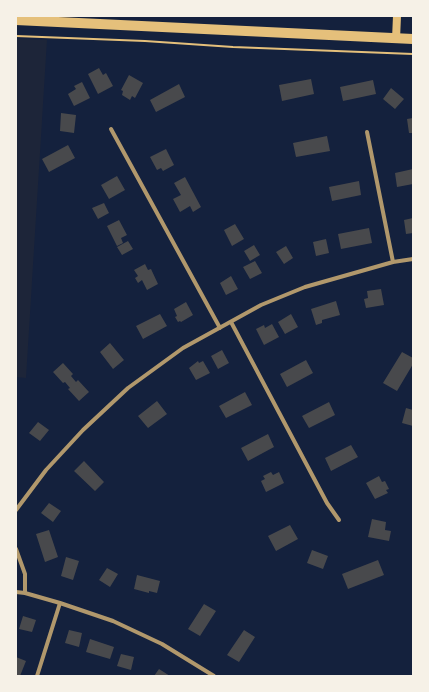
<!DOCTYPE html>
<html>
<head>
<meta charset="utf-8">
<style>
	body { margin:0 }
	#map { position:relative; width:429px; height:692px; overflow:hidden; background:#14213d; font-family:Mulish,sans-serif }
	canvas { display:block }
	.frame { position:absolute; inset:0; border:17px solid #f6f1e7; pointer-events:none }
</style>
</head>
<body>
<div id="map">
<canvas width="429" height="692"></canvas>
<div class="frame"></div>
</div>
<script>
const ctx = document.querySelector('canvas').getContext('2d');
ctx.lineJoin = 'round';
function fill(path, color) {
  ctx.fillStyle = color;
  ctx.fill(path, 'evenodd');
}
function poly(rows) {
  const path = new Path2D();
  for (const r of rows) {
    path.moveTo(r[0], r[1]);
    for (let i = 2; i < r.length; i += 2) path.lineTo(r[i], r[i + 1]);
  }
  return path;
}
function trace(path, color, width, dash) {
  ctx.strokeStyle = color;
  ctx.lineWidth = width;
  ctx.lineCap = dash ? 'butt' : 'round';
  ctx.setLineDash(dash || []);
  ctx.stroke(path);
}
const green = poly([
	[16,39,47,40,26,378,16,377]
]);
const building = poly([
	[99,68,103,75,106,73,113,86,98,94,88,74],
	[129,75,143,83,135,98,132,96,130,100,122,95,123,91,121,90],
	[311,79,314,94,282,101,279,85],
	[373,80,376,94,343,101,340,87],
	[82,82,90,98,74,106,68,94,76,89,74,86],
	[179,84,185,97,156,112,150,100],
	[391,88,404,99,395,109,383,99],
	[61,113,76,115,74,133,60,131],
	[413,118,413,133,409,133,407,119],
	[327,136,330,151,296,157,293,143],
	[68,145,75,158,49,172,42,159],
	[166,149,174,165,163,171,161,168,157,170,150,157],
	[413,169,413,184,397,187,395,173],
	[117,176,125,190,109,199,101,185],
	[185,177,201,207,193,212,190,206,180,212,173,199,181,195,174,183],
	[359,181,361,195,332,201,329,187],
	[104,203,109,213,98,219,92,208],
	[413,218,413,233,406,234,404,220],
	[119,220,127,235,121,238,123,243,117,246,107,226],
	[235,224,244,239,232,246,224,230],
	[369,228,372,243,341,249,338,234],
	[326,239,329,253,316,256,313,242],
	[128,241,133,249,122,255,117,247],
	[254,245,260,255,250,261,244,251],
	[286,246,293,258,284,264,276,252],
	[255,261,262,273,250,279,243,267],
	[145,264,148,270,151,269,158,284,147,290,142,280,138,283,135,278,138,276,134,270],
	[231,276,238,289,226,295,220,283],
	[381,289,384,305,366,308,364,299,368,298,367,291],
	[336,301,340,315,322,320,322,323,316,325,311,309],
	[186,302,193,315,181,322,180,321,178,322,175,317,177,316,174,309],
	[160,314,167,326,143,339,136,326],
	[291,314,298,327,285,334,278,322],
	[272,324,279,337,264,345,256,329,264,325,265,328],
	[110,343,124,360,113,369,100,352],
	[222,350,229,363,218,369,211,356],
	[402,352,413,358,413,364,397,391,383,383],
	[306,360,313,373,287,387,280,374],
	[198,361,199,363,203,361,210,373,196,380,189,368],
	[63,363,73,374,71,376,76,382,78,380,89,392,79,401,68,389,70,388,65,382,63,383,53,372],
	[245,392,252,405,226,418,219,406],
	[157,401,167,414,148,428,138,416],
	[329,402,335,415,309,428,302,416],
	[406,408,413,410,413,426,402,423],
	[38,422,49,430,40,441,29,433],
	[268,434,274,447,248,461,241,448],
	[351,445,358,457,331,471,325,458],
	[84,461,104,482,95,491,74,471],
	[271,472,273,475,279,472,284,483,266,492,261,481,265,479,263,476],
	[379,476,382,482,385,481,389,489,386,490,388,493,375,499,366,483],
	[49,503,61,511,53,522,41,513],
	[372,519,386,522,385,530,391,531,389,541,368,537],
	[290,525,298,539,276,551,268,536],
	[49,530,58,557,45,562,36,534],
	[312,550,328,556,323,569,307,563],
	[66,557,79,561,73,580,61,576],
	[378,560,384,575,348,589,342,574],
	[107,568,118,574,110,587,99,580],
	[137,575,160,581,157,593,149,591,149,593,134,589],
	[204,604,216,611,200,636,188,629],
	[23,616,36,620,32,632,19,629],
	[69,630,82,633,79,647,65,643],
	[244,630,255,637,239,662,227,655],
	[90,639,114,647,110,659,86,652],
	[121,654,134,657,131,670,117,666],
	[16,657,26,661,20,676,16,675],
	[159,669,170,676,154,676]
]);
const path = poly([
	[16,36,145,41,233,47,413,54]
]);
const minor = poly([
	[111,129,220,328],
	[367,132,393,262],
	[231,322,327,503,339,520],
	[16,510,46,470,83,430,128,388,183,348,261,305,305,287,393,262,413,259],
	[16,549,25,574,25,593],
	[16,592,25,593,60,603,113,621,162,644,214,676],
	[37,676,60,603]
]);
const secondary = poly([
	[396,39,397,16]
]);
const primary = poly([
	[16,20,413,39]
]);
fill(green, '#1d2539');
fill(building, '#48494c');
trace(path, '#e5c07b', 2);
trace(minor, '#b1986c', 4);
trace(secondary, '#e5c07b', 8);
trace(primary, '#e5c07b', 10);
</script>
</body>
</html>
